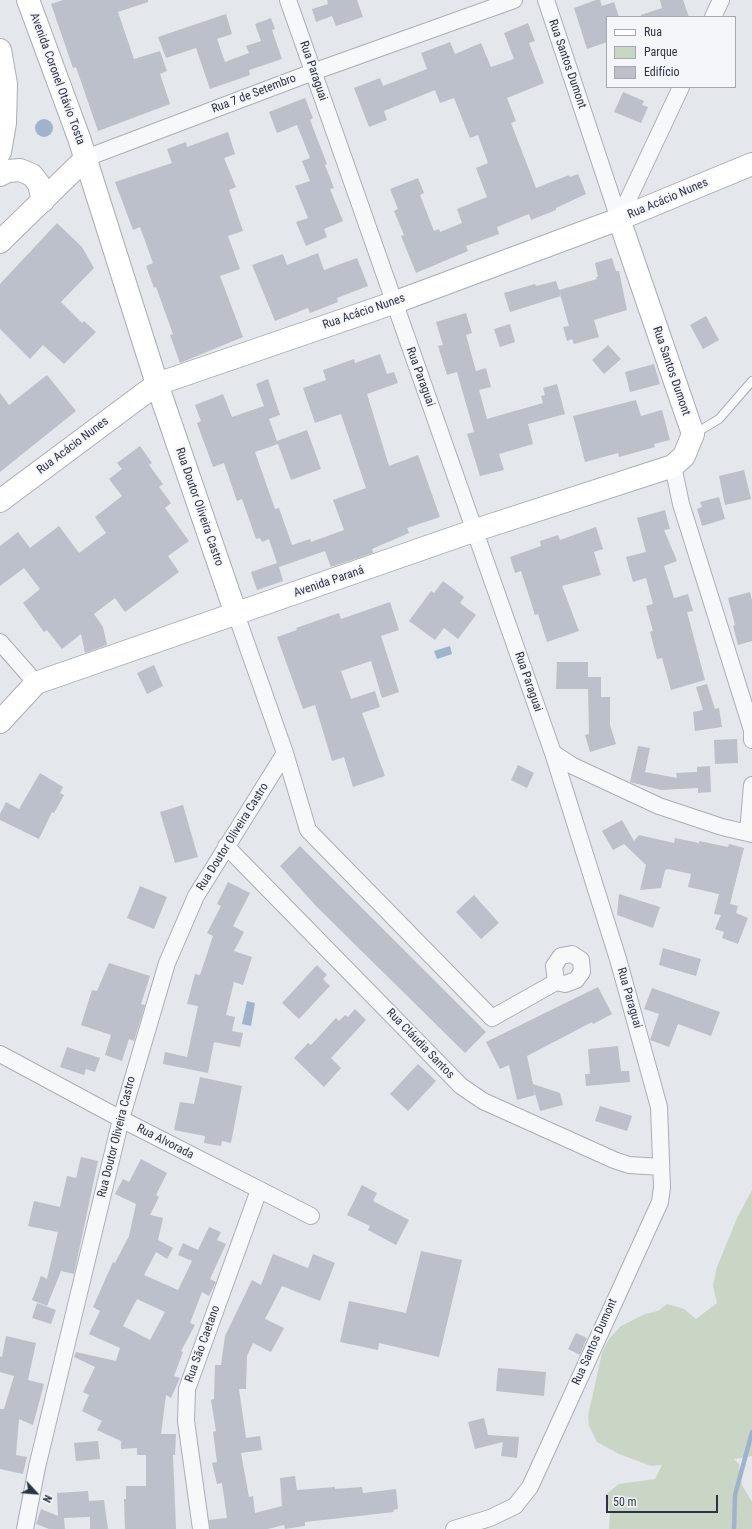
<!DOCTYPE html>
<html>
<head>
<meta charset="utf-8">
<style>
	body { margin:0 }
	#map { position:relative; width:752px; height:1529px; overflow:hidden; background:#e4e7ec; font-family:"Roboto Condensed",sans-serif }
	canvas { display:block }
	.legend { position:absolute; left:606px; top:16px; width:130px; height:72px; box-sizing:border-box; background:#f4f6f9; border:1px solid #a4a8b1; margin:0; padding:5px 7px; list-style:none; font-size:12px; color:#2b3445 }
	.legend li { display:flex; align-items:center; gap:8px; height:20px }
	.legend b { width:20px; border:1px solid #a4a8b1 }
	.north { position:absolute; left:16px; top:1473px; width:40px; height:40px; -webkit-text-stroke:3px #f4f6f9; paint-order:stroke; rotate:116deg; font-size:11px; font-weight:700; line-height:16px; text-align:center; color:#2b3445 }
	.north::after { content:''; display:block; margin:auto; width:14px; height:18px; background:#2b3445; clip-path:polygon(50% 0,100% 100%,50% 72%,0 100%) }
	.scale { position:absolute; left:606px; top:1495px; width:112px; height:18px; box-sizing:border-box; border:2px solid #2b3445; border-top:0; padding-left:5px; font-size:12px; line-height:14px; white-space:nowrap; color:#2b3445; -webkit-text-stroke:3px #f4f6f9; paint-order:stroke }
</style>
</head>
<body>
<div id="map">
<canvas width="752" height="1529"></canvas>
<ul class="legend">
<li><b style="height:5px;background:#fff"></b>Rua</li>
<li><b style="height:11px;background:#c9d6c5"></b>Parque</li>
<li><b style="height:11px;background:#bbc0ca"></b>Edifício</li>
</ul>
<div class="north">N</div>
<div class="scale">50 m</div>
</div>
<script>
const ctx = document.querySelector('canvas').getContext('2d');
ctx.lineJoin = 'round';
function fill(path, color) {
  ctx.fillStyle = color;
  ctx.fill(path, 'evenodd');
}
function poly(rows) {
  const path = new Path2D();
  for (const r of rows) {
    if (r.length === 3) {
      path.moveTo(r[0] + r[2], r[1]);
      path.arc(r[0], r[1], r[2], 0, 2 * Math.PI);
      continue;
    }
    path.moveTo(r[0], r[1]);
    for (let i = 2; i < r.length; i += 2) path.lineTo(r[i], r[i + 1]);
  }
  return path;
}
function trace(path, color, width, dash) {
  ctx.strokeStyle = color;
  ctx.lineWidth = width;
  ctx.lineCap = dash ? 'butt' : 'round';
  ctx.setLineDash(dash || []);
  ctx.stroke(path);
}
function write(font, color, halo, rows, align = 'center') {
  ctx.font = font + ' "Roboto Condensed",sans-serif';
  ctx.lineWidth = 4;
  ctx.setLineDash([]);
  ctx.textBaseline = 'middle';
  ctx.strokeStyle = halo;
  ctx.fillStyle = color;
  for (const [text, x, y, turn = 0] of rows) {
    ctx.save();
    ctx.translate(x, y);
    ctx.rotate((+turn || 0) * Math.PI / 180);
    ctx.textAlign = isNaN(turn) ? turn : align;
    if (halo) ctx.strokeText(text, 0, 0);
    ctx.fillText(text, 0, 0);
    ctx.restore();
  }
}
const green = poly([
	[752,1190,752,1456,734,1459,739,1464,742,1485,752,1502,752,1529,609,1529,610,1513,605,1495,619,1484,655,1479,662,1465,651,1466,619,1454,597,1442,589,1426,588,1416,602,1353,609,1339,621,1326,645,1314,658,1311,667,1304,684,1309,696,1319,717,1303,713,1285,717,1267,737,1218]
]);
const water = poly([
	[44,128,9],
	[450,646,452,654,437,659,434,651],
	[247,1001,255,1003,251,1026,242,1024]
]);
const stream = poly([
	[734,1529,735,1495,752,1432]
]);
const building = poly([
	[63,0,148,0,148,2,118,12,134,59,160,51,167,71,160,74,170,104,98,131,76,67,73,68,51,4],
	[327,0,357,0,363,17,336,26,332,16,316,22,312,9,328,4],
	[596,0,600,0,602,6,614,2,619,17,607,17,607,42,587,49,574,8],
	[660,0,683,0,689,17,641,17,641,15,662,8],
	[226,14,232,34,217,39,225,62,249,53,246,46,261,41,255,24,271,18,275,29,272,30,282,59,249,70,250,75,210,89,196,48,166,58,158,37],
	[528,23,535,41,529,43,544,83,507,98,516,121,511,123,536,188,569,175,570,177,578,174,586,194,556,208,556,210,531,220,529,214,497,227,499,234,466,246,468,251,416,273,401,236,404,235,394,211,398,209,390,189,418,178,424,193,420,195,434,231,439,229,440,232,462,223,457,209,487,197,476,168,488,163,478,135,470,138,454,98,440,103,435,90,384,111,387,120,369,127,354,88,380,78,383,86,427,69,421,53,450,42,455,54,481,43,491,67,514,59,504,33],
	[623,92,644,101,642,105,648,107,641,123,614,112],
	[305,98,313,118,310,120,327,164,325,165,334,188,330,189,343,221,324,229,327,237,306,246,296,222,308,218,295,186,310,181,302,161,310,158,297,125,277,133,269,112],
	[228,132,235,154,224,158,236,187,229,190,243,231,228,236,240,269,220,276,243,337,180,363,170,335,173,334,156,287,154,288,146,266,153,263,140,227,133,230,115,182,172,163,167,149,186,142,187,147],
	[57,223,82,247,94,268,61,302,82,323,84,321,96,332,64,364,43,345,30,359,0,329,0,284],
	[318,253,324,270,357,258,368,286,337,298,338,302,310,313,308,308,275,321,252,265,283,254,287,265],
	[612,258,616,271,619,271,627,310,594,320,599,337,574,344,572,339,567,341,563,327,569,326,559,290,597,279,596,277,598,277,595,263],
	[556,281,561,296,510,312,504,293,535,284,536,286],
	[466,313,472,333,466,335,476,371,486,368,491,387,479,390,487,419,543,403,541,396,545,395,543,388,557,384,565,414,528,424,533,444,499,454,504,470,480,476,467,434,474,432,457,372,447,375,438,346,443,345,436,322],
	[706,316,719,340,703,349,690,325],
	[510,324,515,342,500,347,494,329],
	[608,345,621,359,604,374,592,360],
	[380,354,387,374,394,372,398,383,367,394,389,466,418,455,440,517,407,528,409,533,372,549,373,553,331,567,325,551,279,567,283,581,257,590,251,572,277,563,269,539,262,542,260,538,256,539,242,499,237,501,224,463,213,467,197,423,201,421,195,405,223,394,232,417,264,406,256,384,268,379,280,415,269,419,277,441,307,430,321,469,291,480,278,444,255,452,275,509,279,508,292,545,310,539,311,542,344,530,333,500,366,488,341,414,315,423,303,388,326,380,323,370,354,359,355,363],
	[654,364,660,384,630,392,625,372],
	[47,375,76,411,0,472,0,393,9,405],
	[636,400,641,416,662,410,670,440,654,444,655,447,619,457,618,453,585,462,573,416],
	[140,446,152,463,149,465,163,484,159,487,171,503,165,508,189,541,168,556,179,572,125,612,115,598,94,614,103,627,107,645,85,653,81,634,62,649,47,630,44,632,23,603,40,589,24,568,0,586,0,546,18,532,30,548,59,526,79,553,106,533,95,517,122,496,109,479,122,469,117,463],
	[744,470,751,499,725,505,719,476],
	[719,497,725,519,702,526,697,509,702,507,700,502],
	[665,510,670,529,664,530,677,561,664,566,674,598,688,594,693,611,687,612,705,680,671,690,662,658,657,659,650,632,653,631,646,606,653,604,646,578,633,582,626,557,646,552,637,518],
	[596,527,603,549,594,552,601,575,562,586,579,631,547,642,538,614,535,615,521,571,515,573,510,557,541,546,540,541,558,535,560,540],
	[443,581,464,597,460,603,476,615,458,639,444,628,435,640,409,621,431,591,434,593],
	[750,592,752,601,752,641,738,645,733,626,735,625,728,598],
	[390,602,399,630,381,636,399,692,382,698,371,661,341,671,351,699,375,691,380,707,362,713,385,776,353,787,344,757,332,761,315,705,303,709,277,637,297,630,296,628,339,613,341,619],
	[557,662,588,662,588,677,601,677,601,697,610,697,610,725,616,744,590,752,585,735,589,734,588,689,556,689],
	[154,665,163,686,147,694,137,673],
	[707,684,715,709,719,708,722,727,695,731,693,712,703,710,696,687],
	[737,739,738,763,715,764,714,740],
	[638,746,650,748,645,772,677,778,676,773,697,772,697,767,710,766,711,792,698,793,698,788,661,790,630,782],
	[518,765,534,773,527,788,511,780],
	[40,773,63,787,60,793,64,795,54,813,52,812,39,839,0,820,0,814,6,802,19,809],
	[183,805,198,857,175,863,160,812],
	[622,820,634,841,639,835,674,843,675,838,699,843,699,841,728,847,729,844,744,848,730,904,738,906,736,913,748,918,738,944,722,938,724,932,715,929,721,915,714,914,719,894,688,887,691,874,668,869,665,870,661,888,640,890,646,865,624,844,613,850,602,831],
	[300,846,486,1032,465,1053,316,906,280,866],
	[228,882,250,893,233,926,244,932,234,951,252,957,243,985,234,982,226,1015,235,1017,232,1031,243,1033,240,1047,214,1042,208,1073,163,1064,165,1052,187,1057,198,1006,187,1004,195,974,200,975,213,936,207,933,221,906,217,904],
	[140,886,167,897,154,929,127,918],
	[619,894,660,907,653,928,617,915],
	[474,895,499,923,481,939,456,912],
	[663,948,701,959,696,976,659,965],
	[109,963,150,976,141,1004,145,1005,134,1041,129,1039,122,1061,105,1055,111,1035,81,1025,92,990,97,991],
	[317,965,327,975,323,979,330,986,299,1019,282,1003],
	[598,987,612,1014,593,1024,592,1022,527,1056,533,1084,560,1093,563,1105,540,1111,533,1086,535,1095,517,1100,509,1065,500,1069,486,1042],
	[652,988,720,1012,711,1036,678,1024,669,1047,650,1040,659,1014,644,1009],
	[355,1009,366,1020,331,1058,341,1068,324,1087,294,1058,308,1043,311,1045,336,1018,339,1021,345,1015,348,1017],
	[618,1046,621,1071,629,1071,630,1082,586,1086,585,1074,590,1074,588,1049],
	[67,1047,100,1058,95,1072,86,1069,84,1075,60,1067],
	[418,1064,436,1081,408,1111,390,1094],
	[200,1077,242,1086,231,1143,222,1141,221,1146,204,1143,205,1136,174,1130,180,1102,194,1104],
	[600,1106,632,1116,627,1131,595,1121],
	[81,1157,98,1161,74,1274,61,1271,47,1306,32,1300,41,1276,47,1279,58,1232,28,1226,34,1201,60,1207,67,1176,76,1178],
	[141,1159,167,1173,156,1195,159,1197,150,1215,163,1218,158,1240,173,1248,167,1259,156,1252,144,1275,178,1290,192,1261,178,1255,183,1243,198,1250,209,1227,221,1232,217,1240,226,1244,210,1279,216,1282,209,1296,202,1292,190,1323,195,1325,181,1351,183,1352,174,1376,180,1378,171,1398,166,1395,161,1434,176,1434,175,1455,173,1455,176,1529,125,1529,124,1499,126,1499,126,1486,146,1486,146,1455,137,1455,137,1448,121,1449,121,1441,97,1430,102,1421,82,1411,89,1395,83,1392,95,1367,74,1357,76,1352,116,1361,120,1348,89,1334,100,1311,93,1307,113,1262,115,1263,129,1236,136,1204,115,1194,123,1179,129,1182],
	[137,1299,165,1312,150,1340,123,1326],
	[362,1185,377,1193,373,1201,409,1220,396,1245,368,1230,370,1226,347,1215],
	[421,1251,462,1260,439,1357,379,1343,378,1350,340,1342,349,1301,406,1313],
	[273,1254,308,1268,313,1254,335,1263,320,1301,282,1286,265,1319,284,1328,271,1352,253,1343,247,1356,246,1389,239,1389,246,1438,260,1436,262,1450,241,1453,249,1497,253,1496,255,1513,282,1506,280,1478,295,1476,297,1490,335,1487,335,1489,362,1487,363,1493,396,1489,398,1509,393,1510,394,1512,305,1522,305,1526,285,1529,284,1525,268,1529,210,1529,209,1520,227,1518,222,1483,217,1484,212,1463,217,1462,213,1432,216,1431,211,1400,214,1399,215,1365,221,1365,225,1336,252,1280,261,1285],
	[37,1303,56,1310,51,1324,32,1318],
	[576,1333,587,1338,580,1355,568,1349],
	[6,1336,36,1343,28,1380,44,1384,33,1425,19,1419,16,1455,27,1457,23,1474,0,1469,0,1409,4,1409,14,1376,0,1372,0,1356,2,1357],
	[498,1368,546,1372,544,1396,496,1391],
	[484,1418,488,1435,519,1437,517,1458,501,1456,503,1442,475,1449,468,1422],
	[98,1441,100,1459,76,1461,74,1443],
	[88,1491,89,1501,104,1500,108,1529,90,1529,90,1517,64,1518,65,1529,49,1529,36,1524,41,1509,58,1516,57,1493]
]);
const lane = poly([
	[694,434,719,419,752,381]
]);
const street = poly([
	[288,0,553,753,573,766,659,806,722,827,752,834],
	[546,0,619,219],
	[713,17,721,0],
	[86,158,313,72,514,0],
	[619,219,681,87],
	[673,466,681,504,752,730,752,740],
	[0,642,36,683],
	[285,753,308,830,492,1018,556,982,565,984,576,980,582,972,581,960,572,954,561,956,554,966,556,982],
	[748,833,752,785],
	[226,846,461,1086,483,1101,614,1160,629,1165,661,1167],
	[0,1054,121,1119,311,1216],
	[25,1529,37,1467,121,1119,167,963,196,896,285,753,236,614],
	[201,1529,186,1421,187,1389,259,1190],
	[454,1529,490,1518,515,1506,530,1487,660,1202,662,1187,659,1107,618,959,553,753]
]);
const secondary = poly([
	[28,0,79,138,157,384,236,614],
	[0,50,6,84,5,123,0,152],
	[0,175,8,171,20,170,32,175,39,184,43,201],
	[0,242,86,158],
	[0,501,157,384,393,303,619,219,752,164],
	[0,722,36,683,476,530,673,466,684,456,693,434,619,219]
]);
const streetNames = [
	["Rua Santos Dumont",567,64,71],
	["Rua Paraguai",313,71,71],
	["Avenida Coronel Otávio Tosta",57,79,70],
	["Rua 7 de Setembro",254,94,-21],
	["Rua Acácio Nunes",668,199,-23],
	["Rua Acácio Nunes",364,312,-19],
	["Rua Santos Dumont",671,371,71],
	["Rua Paraguai",420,377,70],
	["Rua Acácio Nunes",73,446,-37],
	["Rua Doutor Oliveira Castro",199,507,71],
	["Avenida Paraná",329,582,-19],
	["Rua Paraguai",528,682,71],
	["Rua Doutor Oliveira Castro",233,837,-58],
	["Rua Paraguai",629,998,74],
	["Rua Cláudia Santos",420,1044,46],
	["Rua Doutor Oliveira Castro",117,1137,-76],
	["Rua Alvorada",165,1142,27],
	["Rua Santos Dumont",595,1342,-66],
	["Rua São Caetano",203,1344,-70]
];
fill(green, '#c9d6c5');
fill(water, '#9fb4cc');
trace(stream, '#9fb4cc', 4.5);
fill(building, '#bbc0ca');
trace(lane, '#a9aeb7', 10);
trace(street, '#a9aeb7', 18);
trace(secondary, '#a9aeb7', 24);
trace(lane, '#f7f8fa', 8);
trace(street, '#f7f8fa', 16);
trace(secondary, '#fff', 22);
write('12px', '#2b3445', '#f4f6f9', streetNames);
</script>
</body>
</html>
